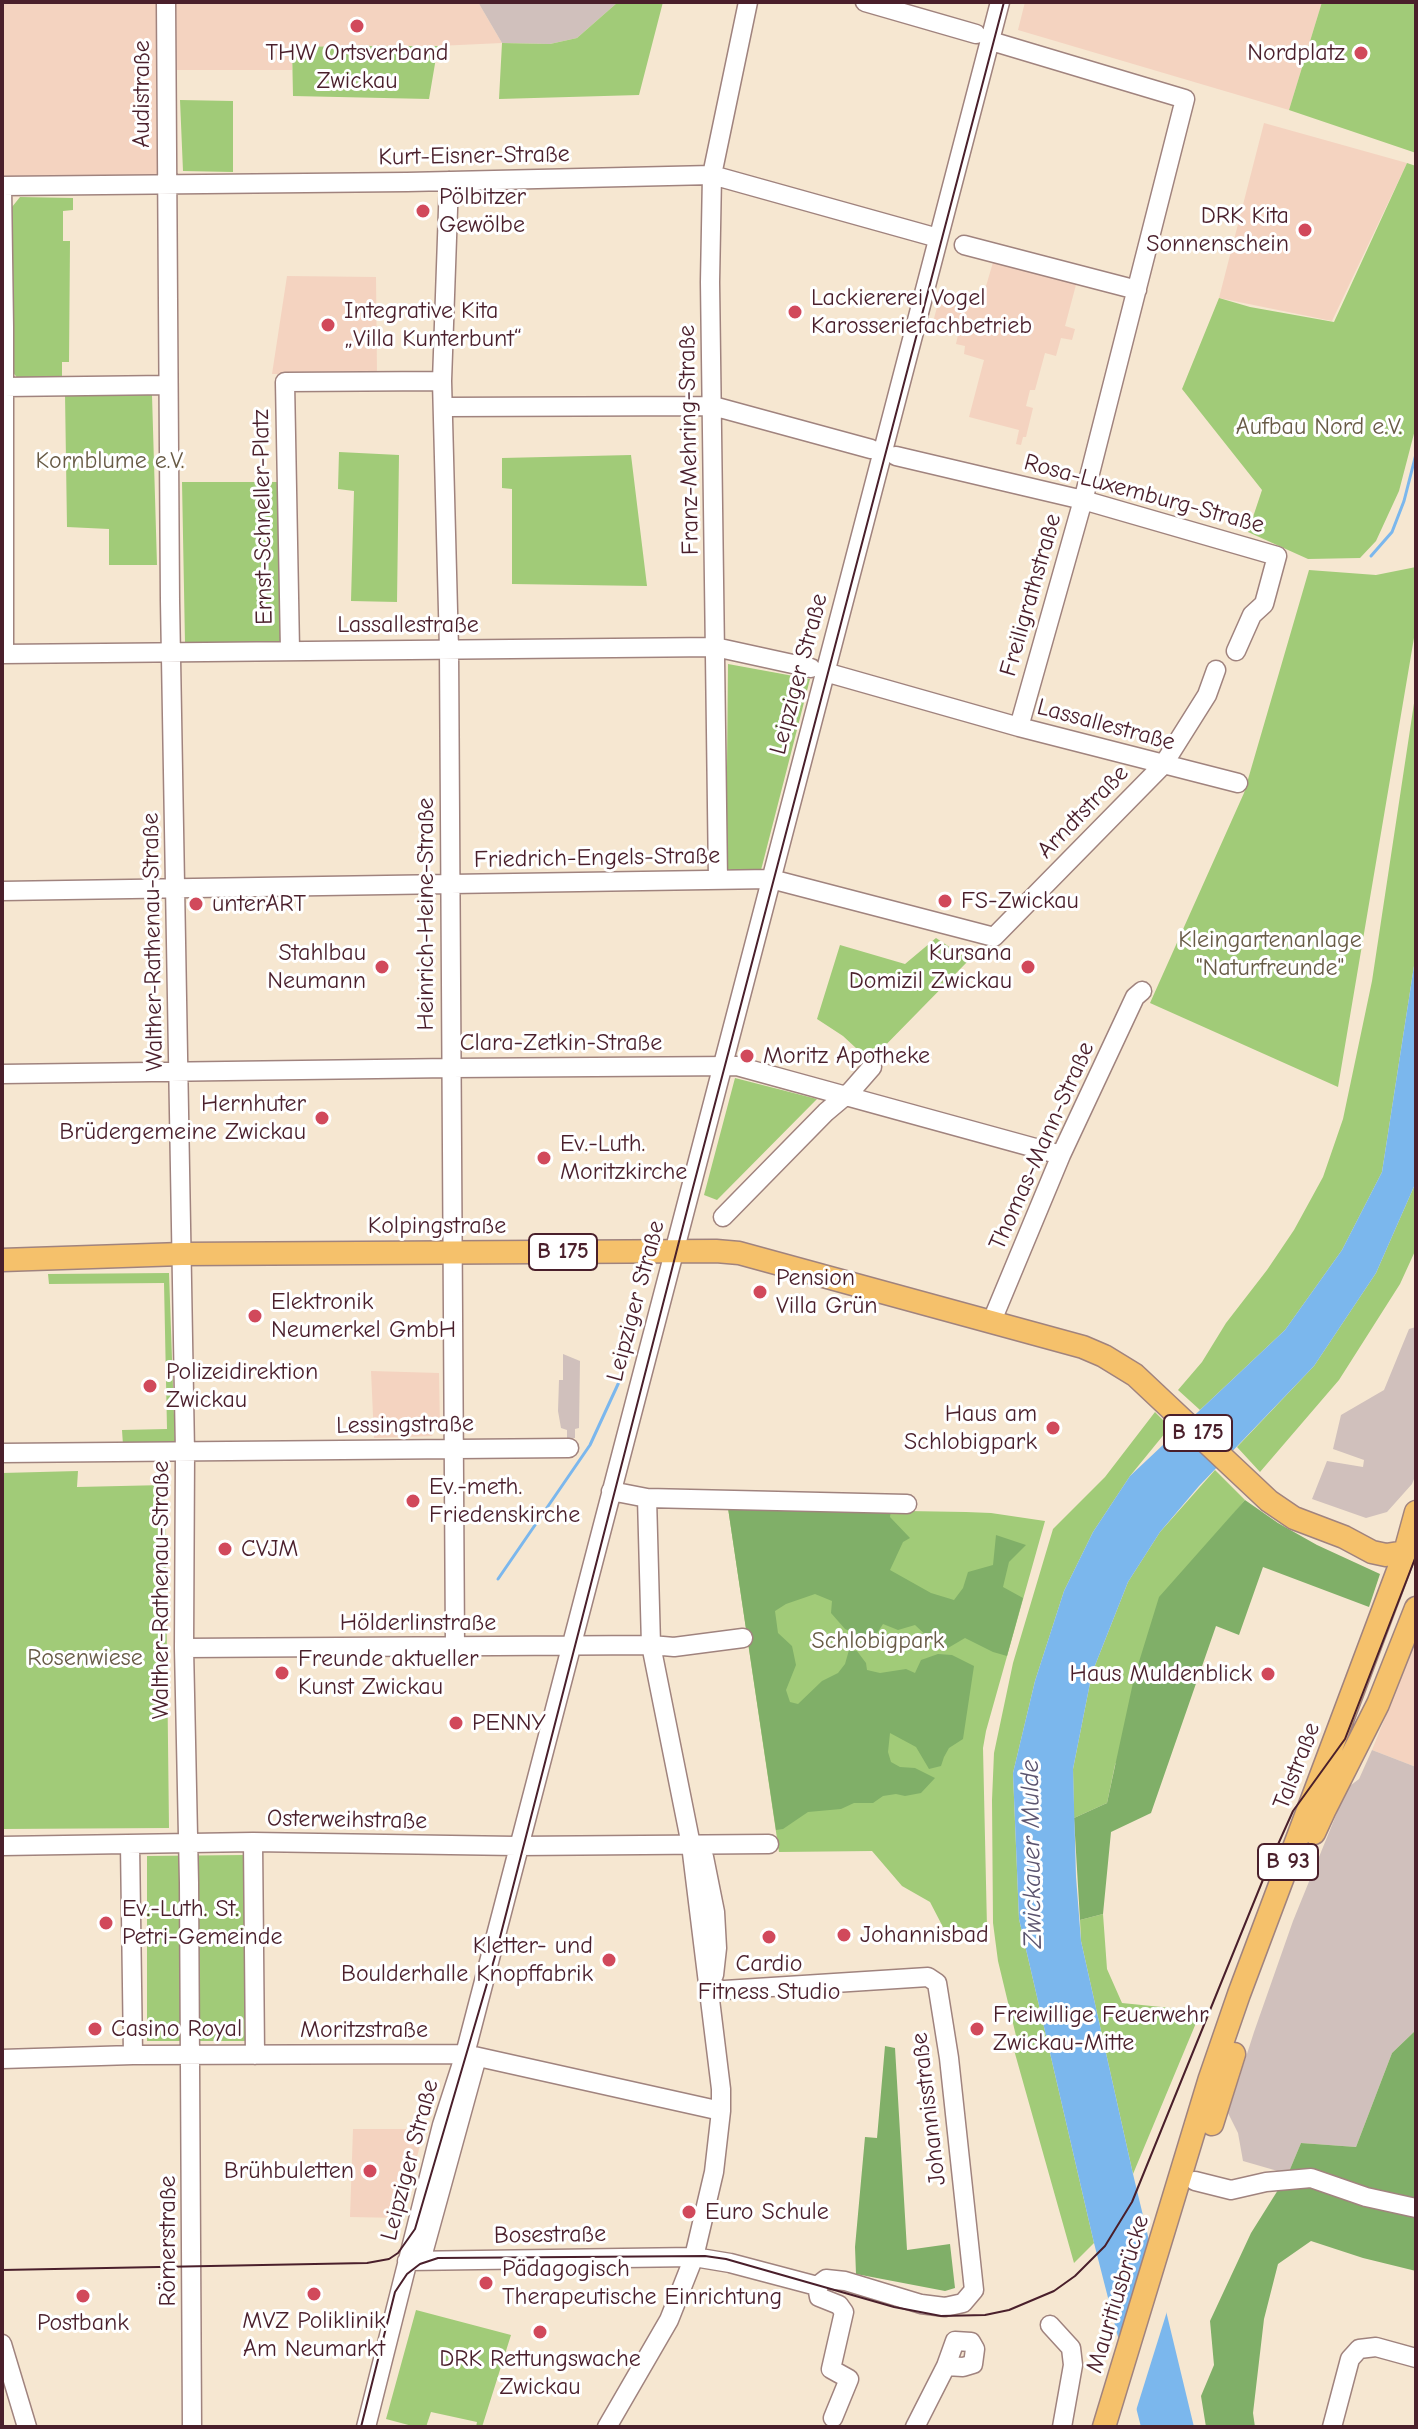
<!DOCTYPE html>
<html>
<head>
<meta charset="utf-8">
<style>
	body { margin:0 }
	#map { position:relative; width:1418px; height:2429px; overflow:hidden; background:#f6e7d1; font-family:"Comic Neue",sans-serif }
	canvas { display:block }
	.frame { position:absolute; inset:0; border:4px solid #4a1f2b; pointer-events:none }
</style>
</head>
<body>
<div id="map">
<canvas width="1418" height="2429"></canvas>
<div class="frame"></div>
</div>
<script>
const ctx = document.querySelector('canvas').getContext('2d');
ctx.lineJoin = 'round';
function fill(path, color) {
  ctx.fillStyle = color;
  ctx.fill(path, 'evenodd');
}
function poly(rows) {
  const path = new Path2D();
  for (const r of rows) {
    path.moveTo(r[0], r[1]);
    for (let i = 2; i < r.length; i += 2) path.lineTo(r[i], r[i + 1]);
  }
  return path;
}
function trace(path, color, width, dash) {
  ctx.strokeStyle = color;
  ctx.lineWidth = width;
  ctx.lineCap = dash ? 'butt' : 'round';
  ctx.setLineDash(dash || []);
  ctx.stroke(path);
}
function write(font, color, halo, rows, align = 'center') {
  ctx.font = font + ' "Comic Neue",sans-serif';
  ctx.lineWidth = 6;
  ctx.setLineDash([]);
  ctx.textBaseline = 'middle';
  ctx.strokeStyle = halo;
  ctx.fillStyle = color;
  for (const [text, x, y, turn = 0] of rows) {
    ctx.save();
    ctx.translate(x, y);
    ctx.rotate((+turn || 0) * Math.PI / 180);
    ctx.textAlign = isNaN(turn) ? turn : align;
    if (halo) ctx.strokeText(text, 0, 0);
    ctx.fillText(text, 0, 0);
    ctx.restore();
  }
}
const built = poly([
	[2,2,161,2,160,177,2,178],
	[170,2,478,2,502,43,438,46,292,47,292,70,169,70],
	[1025,2,1322,2,1289,110,1018,30],
	[1264,123,1407,163,1332,321,1219,298],
	[994,259,1077,281,1065,326,1075,329,1072,340,1061,338,1056,356,1045,353,1035,390,1030,390,1026,406,1033,408,1026,437,1023,437,1021,445,1016,444,1019,430,969,417,984,360,964,354,965,346,956,344,959,330,953,328,952,331,932,326,940,296,961,302,962,299,981,303],
	[287,276,376,277,377,374,272,374],
	[371,1371,439,1373,440,1428,434,1425,429,1433,433,1436,374,1438],
	[1416,1641,1416,1767,1372,1750],
	[353,2129,424,2129,402,2218,350,2217]
]);
const industrial = poly([
	[478,2,618,2,577,38,550,44,502,43],
	[1416,1327,1416,1474,1412,1484,1387,1512,1366,1518,1312,1499,1327,1461,1363,1467,1364,1460,1333,1449,1341,1415,1384,1390,1409,1329],
	[563,1354,580,1361,579,1428,575,1429,575,1438,567,1438,567,1430,561,1428,558,1411,559,1380,563,1380],
	[1372,1750,1416,1767,1416,2030,1392,2053,1356,2147,1301,2143,1288,2174,1243,2161,1238,2133,1228,2113,1254,2032,1293,1921,1347,1788,1359,1779]
]);
const green = poly([
	[618,2,663,2,639,95,499,99,502,43,550,44,577,38],
	[1322,2,1416,2,1416,153,1289,110],
	[358,46,438,46,429,99,293,96,292,47],
	[180,100,233,101,233,172,183,171],
	[1407,163,1416,166,1416,426,1399,491,1376,541,1360,558,1308,559,1248,532,1262,490,1182,389,1219,298,1250,307,1334,322],
	[20,197,73,198,73,210,63,211,63,241,70,241,69,362,62,362,62,378,19,380,11,370,12,207],
	[65,394,152,395,157,565,109,565,109,529,67,527],
	[339,452,399,455,397,602,351,601,354,491,338,489],
	[631,455,647,586,512,584,512,489,502,488,502,458],
	[182,482,278,482,280,642,185,643],
	[1416,567,1416,626,1338,1087,1150,1003,1244,793,1309,570,1376,575],
	[728,664,810,679,760,874,726,869],
	[1416,690,1416,953,1382,1172,1342,1250,1285,1330,1200,1410,1178,1390,1202,1362,1226,1323,1267,1270,1294,1230,1323,1177,1343,1119,1372,981],
	[936,938,969,960,870,1061,843,1036,817,1019,840,945,905,964],
	[735,1078,817,1099,717,1200,704,1195],
	[1416,1182,1416,1249,1400,1284,1339,1380,1260,1472,1237,1447,1314,1366,1376,1273],
	[169,1273,175,1444,123,1445,122,1430,167,1429,164,1283,49,1284,48,1274],
	[1155,1412,1170,1427,1130,1476,1093,1532,1064,1591,1035,1681,1013,1773,1019,1919,1094,2243,1074,2263,1014,2050,1017,2040,998,1961,993,1923,992,1800,994,1753,1013,1663,1053,1529,1105,1477],
	[1215,1470,1245,1500,1212,1540,1115,1765,1107,1803,1074,1818,1073,1769,1092,1673,1128,1582,1160,1532],
	[78,1471,77,1487,165,1485,169,1828,2,1829,2,1473],
	[728,1508,966,1512,991,1513,1045,1521,986,1731,983,1748,987,1928,944,1929,930,1902,902,1886,872,1851,779,1852],
	[244,1855,248,2041,147,2041,147,1856],
	[1103,1914,1107,1969,1122,2003,1201,2011,1133,2174,1081,1941,1080,1920],
	[416,2310,511,2335,482,2427,476,2427,477,2422,431,2412,426,2427,416,2427,386,2419]
]);
const forest = poly([
	[1245,1500,1278,1523,1317,1545,1380,1574,1369,1607,1263,1567,1239,1635,1216,1626,1151,1813,1111,1832,1103,1914,1080,1920,1074,1818,1107,1803,1134,1678,1159,1597],
	[728,1508,891,1510,890,1517,910,1538,903,1542,890,1570,931,1593,954,1600,963,1588,968,1572,993,1565,996,1535,1026,1545,1009,1562,1003,1587,1023,1598,1007,1656,993,1652,965,1638,948,1648,930,1639,915,1625,898,1630,883,1624,876,1635,860,1636,845,1629,831,1613,832,1601,815,1594,786,1604,775,1611,778,1633,792,1646,796,1665,786,1690,790,1702,798,1704,822,1681,838,1673,845,1664,849,1650,857,1651,866,1663,867,1670,880,1673,906,1669,915,1673,921,1660,938,1654,952,1655,974,1666,963,1739,949,1748,944,1757,941,1766,929,1769,916,1747,890,1733,888,1752,891,1762,900,1767,915,1768,935,1778,921,1793,905,1796,896,1794,883,1796,873,1803,854,1803,841,1809,808,1812,783,1829,776,1830],
	[1416,2030,1416,2271,1363,2258,1311,2241,1278,2264,1264,2319,1253,2413,1255,2427,1206,2427,1201,2396,1214,2365,1210,2321,1251,2233,1288,2174,1301,2143,1356,2147,1392,2053],
	[885,2046,895,2048,907,2250,950,2244,955,2288,945,2291,856,2274,855,2247,865,2137,877,2138]
]);
const water = poly([
	[1416,953,1416,1182,1376,1273,1314,1366,1199,1486,1160,1532,1128,1582,1092,1673,1073,1769,1076,1877,1081,1941,1133,2174,1194,2427,1141,2427,1094,2243,1019,1919,1013,1773,1035,1681,1064,1591,1093,1532,1130,1476,1285,1330,1342,1250,1382,1172]
]);
const pier = poly([
	[1152,2235,1169,2305,1134,2417,1117,2349]
]);
const stream = poly([
	[1371,556,1392,532,1404,501,1416,454],
	[498,1579,590,1445,619,1382]
]);
const minor = poly([
	[166,2,170,601,185,1452,184,1648,189,1883,192,2427],
	[865,2,976,34],
	[991,41,1185,99,1085,493,1019,727],
	[449,181,442,381,449,649,455,1647],
	[2,186,407,182,712,175,938,238],
	[2,186,4,327,4,654],
	[964,245,1137,290],
	[4,387,168,385],
	[445,407,713,406,871,449],
	[896,456,1083,500,1277,556,1264,604,1252,615,1236,651],
	[290,650,285,382,442,381],
	[2,654,715,647,811,668],
	[825,672,1019,727,1238,783],
	[718,880,710,282,712,175,748,2],
	[2,891,771,879,994,937,1163,765,1207,695,1216,670],
	[2,1074,451,1068,737,1066,1061,1155],
	[723,1217,826,1112,851,1091,872,1067],
	[991,1323,1061,1155,1135,997,1142,991],
	[2,1453,569,1448],
	[611,1491,647,1498,907,1504],
	[184,1648,651,1645,674,1647,743,1638],
	[253,1842,255,2055],
	[130,1844,133,2055],
	[2,1846,253,1842,516,1846,769,1844],
	[699,1852,704,1857,715,1912,717,1948,714,1975],
	[709,1991,928,1977,937,1983,949,2058,974,2290,963,2303,945,2307,921,2304,845,2281,826,2279,817,2286],
	[2,2059,133,2055,465,2054,721,2111],
	[1195,2181,1231,2190,1266,2182,1311,2178,1366,2197,1416,2208],
	[422,2257,477,2057],
	[407,2261,694,2257,730,2263,817,2286],
	[817,2286,819,2297,839,2305,844,2312,831,2369,849,2379,833,2418],
	[1050,2325,1071,2348,1073,2365,1062,2427],
	[2,2344,27,2427],
	[366,2427,442,2125,465,2054,1000,2],
	[607,2427,669,2320,694,2257,714,2172,721,2111,721,2089,691,1845,651,1645,647,1498],
	[915,2427,946,2366,955,2341,971,2342,975,2349,973,2364,963,2367,946,2366],
	[1332,2427,1350,2359,1359,2349,1376,2347,1416,2358]
]);
const major = poly([
	[2,1260,182,1254,716,1251,739,1253,1083,1347,1104,1356,1135,1375,1269,1501,1294,1518,1344,1537,1372,1552,1386,1555,1405,1552],
	[1314,1833,1325,1809,1378,1704,1416,1608],
	[1212,2124,1234,2054],
	[1104,2427,1210,2078,1239,1994,1405,1552,1416,1512]
]);
const tram = poly([
	[2,2270,367,2263,389,2259,398,2253,415,2229,496,1953,691,1195,1004,2],
	[361,2427,395,2292,407,2274,420,2264,438,2258,705,2256,726,2259,894,2307,941,2316,985,2315,1009,2310,1054,2291,1075,2276,1105,2246,1132,2202,1271,1860,1293,1811,1345,1739,1416,1556]
]);
const markers = [
	[357,26,8,"#d1495b"],
	[1361,53,8,"#d1495b"],
	[423,211,8,"#d1495b"],
	[1305,230,8,"#d1495b"],
	[795,312,8,"#d1495b"],
	[328,325,8,"#d1495b"],
	[945,901,8,"#d1495b"],
	[196,904,8,"#d1495b"],
	[382,967,8,"#d1495b"],
	[1028,967,8,"#d1495b"],
	[747,1056,8,"#d1495b"],
	[322,1118,8,"#d1495b"],
	[544,1158,8,"#d1495b"],
	[760,1292,8,"#d1495b"],
	[255,1316,8,"#d1495b"],
	[150,1386,8,"#d1495b"],
	[1053,1428,8,"#d1495b"],
	[413,1501,8,"#d1495b"],
	[225,1549,8,"#d1495b"],
	[282,1673,8,"#d1495b"],
	[1268,1674,8,"#d1495b"],
	[456,1723,8,"#d1495b"],
	[106,1923,8,"#d1495b"],
	[844,1935,8,"#d1495b"],
	[769,1937,8,"#d1495b"],
	[609,1960,8,"#d1495b"],
	[95,2029,8,"#d1495b"],
	[977,2029,8,"#d1495b"],
	[370,2171,8,"#d1495b"],
	[689,2212,8,"#d1495b"],
	[486,2283,8,"#d1495b"],
	[314,2294,8,"#d1495b"],
	[83,2296,8,"#d1495b"],
	[540,2332,8,"#d1495b"]
];
const shields = [
	[563,1252,68],
	[1198,1433,68],
	[1288,1862,60]
];
const shieldNames = [
	["B 175",563,1252],
	["B 175",1198,1433],
	["B 93",1288,1862]
];
const poiNames = [
	["THW Ortsverband",357,53,"center"],
	["Zwickau",357,81,"center"],
	["Nordplatz",1345,53,"right"],
	["Pölbitzer",439,197],
	["Gewölbe",439,225],
	["DRK Kita",1289,216,"right"],
	["Sonnenschein",1289,244,"right"],
	["Lackiererei Vogel",811,298],
	["Karosseriefachbetrieb",811,326],
	["Integrative Kita",344,311],
	["„Villa Kunterbunt“",344,339],
	["FS-Zwickau",961,901],
	["unterART",212,904],
	["Stahlbau",366,953,"right"],
	["Neumann",366,981,"right"],
	["Kursana",1012,953,"right"],
	["Domizil Zwickau",1012,981,"right"],
	["Moritz Apotheke",763,1056],
	["Hernhuter",306,1104,"right"],
	["Brüdergemeine Zwickau",306,1132,"right"],
	["Ev.-Luth.",560,1144],
	["Moritzkirche",560,1172],
	["Pension",776,1278],
	["Villa Grün",776,1306],
	["Elektronik",271,1302],
	["Neumerkel GmbH",271,1330],
	["Polizeidirektion",166,1372],
	["Zwickau",166,1400],
	["Haus am",1037,1414,"right"],
	["Schlobigpark",1037,1442,"right"],
	["Ev.-meth.",429,1487],
	["Friedenskirche",429,1515],
	["CVJM",241,1549],
	["Freunde aktueller",298,1659],
	["Kunst Zwickau",298,1687],
	["Haus Muldenblick",1252,1674,"right"],
	["PENNY",472,1723],
	["Ev.-Luth. St.",122,1909],
	["Petri-Gemeinde",122,1937],
	["Johannisbad",860,1935],
	["Kletter- und",593,1946,"right"],
	["Boulderhalle Knopffabrik",593,1974,"right"],
	["Cardio",769,1964,"center"],
	["Fitness Studio",769,1992,"center"],
	["Freiwillige Feuerwehr",993,2015],
	["Zwickau-Mitte",993,2043],
	["Casino Royal",111,2029],
	["Brühbuletten",354,2171,"right"],
	["Euro Schule",705,2212],
	["Pädagogisch",502,2269],
	["Therapeutische Einrichtung",502,2297],
	["MVZ Poliklinik",314,2321,"center"],
	["Am Neumarkt",314,2349,"center"],
	["Postbank",83,2323,"center"],
	["DRK Rettungswache",540,2359,"center"],
	["Zwickau",540,2387,"center"]
];
const streetNames = [
	["Audistraße",142,94,-90],
	["Kurt-Eisner-Straße",474,156,-1],
	["Franz-Mehring-Straße",689,440,-91],
	["Rosa-Luxemburg-Straße",1144,494,15],
	["Ernst-Schneller-Platz",263,517,-91],
	["Freiligrathstraße",1031,595,-74],
	["Lassallestraße",408,625],
	["Leipziger Straße",799,674,-75],
	["Lassallestraße",1106,725,15],
	["Arndtstraße",1083,812,-46],
	["Friedrich-Engels-Straße",597,858,-1],
	["Heinrich-Heine-Straße",426,914,-90],
	["Walther-Rathenau-Straße",153,942,-91],
	["Clara-Zetkin-Straße",561,1043],
	["Thomas-Mann-Straße",1042,1146,-66],
	["Kolpingstraße",437,1226],
	["Leipziger Straße",636,1301,-75],
	["Lessingstraße",405,1425,-1],
	["Walther-Rathenau-Straße",161,1590,-90],
	["Hölderlinstraße",418,1623],
	["Talstraße",1297,1766,-69],
	["Osterweihstraße",347,1820,1],
	["Moritzstraße",364,2030],
	["Johannisstraße",929,2109,-97],
	["Leipziger Straße",410,2160,-75],
	["Bosestraße",550,2235,-1],
	["Römerstraße",168,2241,-90],
	["Mauritiusbrücke",1118,2294,-73]
];
const parkNames = [
	["Aufbau Nord e.V.",1319,427],
	["Kornblume e.V.",110,461],
	["Kleingartenanlage",1270,940],
	["\"Naturfreunde\"",1270,968],
	["Schlobigpark",878,1641],
	["Rosenwiese",85,1658]
];
const waterNames = [
	["Zwickauer Mulde",1032,1854,-91]
];
fill(built, '#f4d3c0');
fill(industrial, '#d0c0bc');
fill(green, '#a1cb78');
fill(forest, '#80af68');
fill(water, '#7bb7ed');
fill(pier, '#f6e7d1');
trace(stream, '#7bb7ed', 3);
trace(minor, '#a0837e', 21);
trace(major, '#a0837e', 25);
trace(minor, '#fff', 18);
trace(major, '#f5c16b', 22);
trace(tram, '#4a1f2b', 2);
for (const [x, y, r, color] of markers) {
  const dot = new Path2D();
  dot.arc(x, y, r, 0, 2 * Math.PI);
  ctx.fillStyle = color;
  ctx.fill(dot);
  trace(dot, '#fff', 3);
}
for (const [x, y, w] of shields) {
  const box = new Path2D();
  box.roundRect(x - w / 2, y - 18, w, 36, 6);
  ctx.fillStyle = '#fff';
  ctx.fill(box);
  trace(box, '#4a1f2b', 2);
}
write('bold 22px', '#4a1f2b', null, shieldNames);
write('24px', '#4a1f2b', '#fff', poiNames, 'left');
write('24px', '#4a1f2b', '#fff', streetNames);
write('24px', '#685b46', '#fff', parkNames);
write('italic 26px', '#5b546f', '#fff', waterNames);
</script>
</body>
</html>
